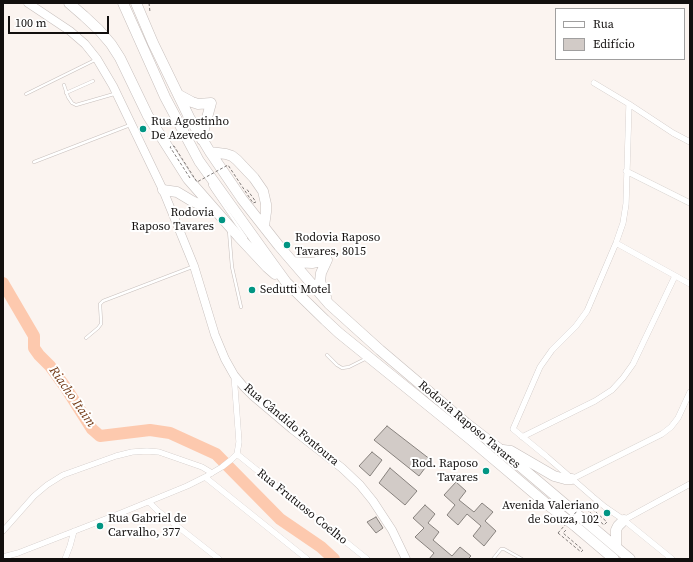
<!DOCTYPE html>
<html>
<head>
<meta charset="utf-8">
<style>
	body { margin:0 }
	#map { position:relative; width:693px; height:562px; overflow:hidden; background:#fbf4f0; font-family:"Source Serif 4",serif }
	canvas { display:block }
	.frame { position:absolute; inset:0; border:4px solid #120f0e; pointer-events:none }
	.legend { position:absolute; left:555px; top:8px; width:130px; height:52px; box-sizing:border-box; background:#fff; border:1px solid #a09f9f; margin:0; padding:5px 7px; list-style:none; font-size:12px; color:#120f0e }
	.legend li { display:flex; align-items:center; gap:8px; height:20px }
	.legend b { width:20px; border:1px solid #a09f9f }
	.scale { position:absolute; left:8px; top:16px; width:101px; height:18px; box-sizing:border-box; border:2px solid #120f0e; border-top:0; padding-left:5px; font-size:12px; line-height:14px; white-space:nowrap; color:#120f0e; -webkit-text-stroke:3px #fff; paint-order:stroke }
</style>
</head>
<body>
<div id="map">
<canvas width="693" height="562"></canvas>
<div class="frame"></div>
<ul class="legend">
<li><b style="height:5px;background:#fff"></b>Rua</li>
<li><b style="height:11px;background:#d2cbc7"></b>Edifício</li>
</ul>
<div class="scale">100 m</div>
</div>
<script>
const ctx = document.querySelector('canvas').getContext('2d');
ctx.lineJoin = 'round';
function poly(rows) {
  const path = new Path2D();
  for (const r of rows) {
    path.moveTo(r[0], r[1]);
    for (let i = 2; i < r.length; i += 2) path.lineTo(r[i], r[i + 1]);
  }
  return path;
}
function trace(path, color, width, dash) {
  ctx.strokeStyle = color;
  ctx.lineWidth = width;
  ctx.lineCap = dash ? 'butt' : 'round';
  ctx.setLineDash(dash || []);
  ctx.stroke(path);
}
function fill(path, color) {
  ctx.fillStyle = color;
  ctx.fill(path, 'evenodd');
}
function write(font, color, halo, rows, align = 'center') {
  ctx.font = font + ' "Source Serif 4",serif';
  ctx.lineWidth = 4;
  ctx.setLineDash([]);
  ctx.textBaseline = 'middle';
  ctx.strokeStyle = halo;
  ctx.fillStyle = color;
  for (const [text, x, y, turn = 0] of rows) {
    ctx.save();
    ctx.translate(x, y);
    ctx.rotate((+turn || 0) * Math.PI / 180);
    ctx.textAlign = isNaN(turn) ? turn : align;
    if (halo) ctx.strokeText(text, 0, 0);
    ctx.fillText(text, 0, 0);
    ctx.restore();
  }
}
const river = poly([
	[3,283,34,336,34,348,39,355,50,366,66,388,92,429,100,436,150,430,170,433,216,454,280,519,321,547,334,559]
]);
const building = poly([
	[387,426,431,460,419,476,374,440,387,426],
	[372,452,382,460,370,476,359,466,372,452],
	[390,468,417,491,405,505,379,483,390,468],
	[456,482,466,491,459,500,474,512,482,503,493,512,485,521,496,531,484,546,473,536,481,526,467,514,458,525,447,515,455,505,444,495,456,482],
	[425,505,435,514,428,523,439,532,433,540,452,556,460,547,471,556,468,559,429,559,434,553,415,537,424,528,413,518,425,505],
	[376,517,383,528,376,533,367,522,376,517]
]);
const path = poly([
	[149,3,150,12],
	[589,502,584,507,604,525,607,522,590,507],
	[558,533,581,552,583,550,563,533,566,530]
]);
const service = poly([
	[64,85,68,97,72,103,76,105,114,94],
	[66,93,93,81],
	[26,94,95,60],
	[34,162,130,125],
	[210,185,213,190,246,238],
	[229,231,232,267,241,307],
	[86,338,98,328,101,324,101,321,100,304,103,301,192,267],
	[327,355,337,365,342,368,349,367,365,359],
	[493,559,501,549,504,549,522,559]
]);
const minor = poly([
	[594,83,629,104,673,133,690,142],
	[629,104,626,204,623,223,616,243,587,311,576,326,552,350,540,367,513,429,546,456,593,497,605,507,624,520,672,559],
	[626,171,690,203],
	[616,243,690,284],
	[522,437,595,401,612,390,623,378,633,364,675,276],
	[237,454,367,559],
	[205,477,307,559],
	[572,479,662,434,671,427,678,418,690,392],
	[149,502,158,511,219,559],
	[624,520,690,484],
	[3,531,34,496,47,485,63,475,116,456,132,452,147,451,159,452,202,467,212,473],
	[3,557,18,553,121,513,187,486,205,477,222,467,232,459,237,454,239,442,234,375],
	[65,559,70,546,74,531]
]);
const secondary = poly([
	[28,3,70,31,85,44,97,59,113,86,163,190,194,266,215,335,225,359,234,375,244,387,253,396,292,429,342,468,360,485,373,501,392,530,406,559]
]);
const motorway = poly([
	[69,3,84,16,99,30,111,44,120,58,148,116,188,179,238,236,267,267,275,274],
	[123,3,165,97,199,161,270,260,286,282,325,320,339,333,470,439,548,505,575,526,614,559],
	[136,3,153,43,189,117,210,152,242,199,279,246,329,304,380,350,466,423,501,450,630,559],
	[179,95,192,102,198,104,211,103,204,129,202,140],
	[210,152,226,154,232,156,237,160,254,178,263,191,266,204,266,212,264,226],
	[163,190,177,192,192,201,214,211],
	[293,262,312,263,327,260],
	[326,297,322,287,320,281,321,273,327,260],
	[503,450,511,451,554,476,565,479,572,479],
	[616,547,616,530,618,526,624,520]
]);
const pathBridge = poly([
	[190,178,170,147,174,146,197,182,228,165,253,203,256,202,246,188],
	[558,533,584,503,590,507]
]);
const markers = [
	[143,129,4,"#019583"],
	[222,220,4,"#019583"],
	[287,245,4,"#019583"],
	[252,290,4,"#019583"],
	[486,471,4,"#019583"],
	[607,513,4,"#019583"],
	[100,526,4,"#019583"]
];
const poiNames = [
	["Rua Agostinho",151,122],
	["De Azevedo",151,136],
	["Rodovia",214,213,"right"],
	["Raposo Tavares",214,227,"right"],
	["Rodovia Raposo",295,238],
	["Tavares, 8015",295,252],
	["Sedutti Motel",260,290],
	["Rod. Raposo",478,464,"right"],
	["Tavares",478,478,"right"],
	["Avenida Valeriano",599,506,"right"],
	["de Souza, 102",599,520,"right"],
	["Rua Gabriel de",108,519],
	["Carvalho, 377",108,533]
];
const streetNames = [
	["Rua Cândido Fontoura",291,425,40],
	["Rodovia Raposo Tavares",469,425,40],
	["Rua Frutuoso Coelho",302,507,39]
];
const waterNames = [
	["Riacho Itaim",72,397,55]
];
trace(river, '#fdc9ae', 12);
fill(building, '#d2cbc7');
trace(building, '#87817d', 1);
trace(service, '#c7bfbc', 3.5);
trace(minor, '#c7bfbc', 6);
trace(secondary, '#c7bfbc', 9);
trace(motorway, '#c7bfbc', 11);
trace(path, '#817c7a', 1, [3, 2]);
trace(service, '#fff', 2.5);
trace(minor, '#fff', 5.5);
trace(secondary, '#fff', 8);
trace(motorway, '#fff', 10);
trace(pathBridge, '#817c7a', 1, [3, 2]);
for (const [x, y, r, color] of markers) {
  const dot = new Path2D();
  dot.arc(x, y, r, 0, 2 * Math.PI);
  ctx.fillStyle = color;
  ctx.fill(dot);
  trace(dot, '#fff', 1.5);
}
write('12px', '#120f0e', '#fff', poiNames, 'left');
write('12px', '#120f0e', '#fff', streetNames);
write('italic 13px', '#713814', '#fff', waterNames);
</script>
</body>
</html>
